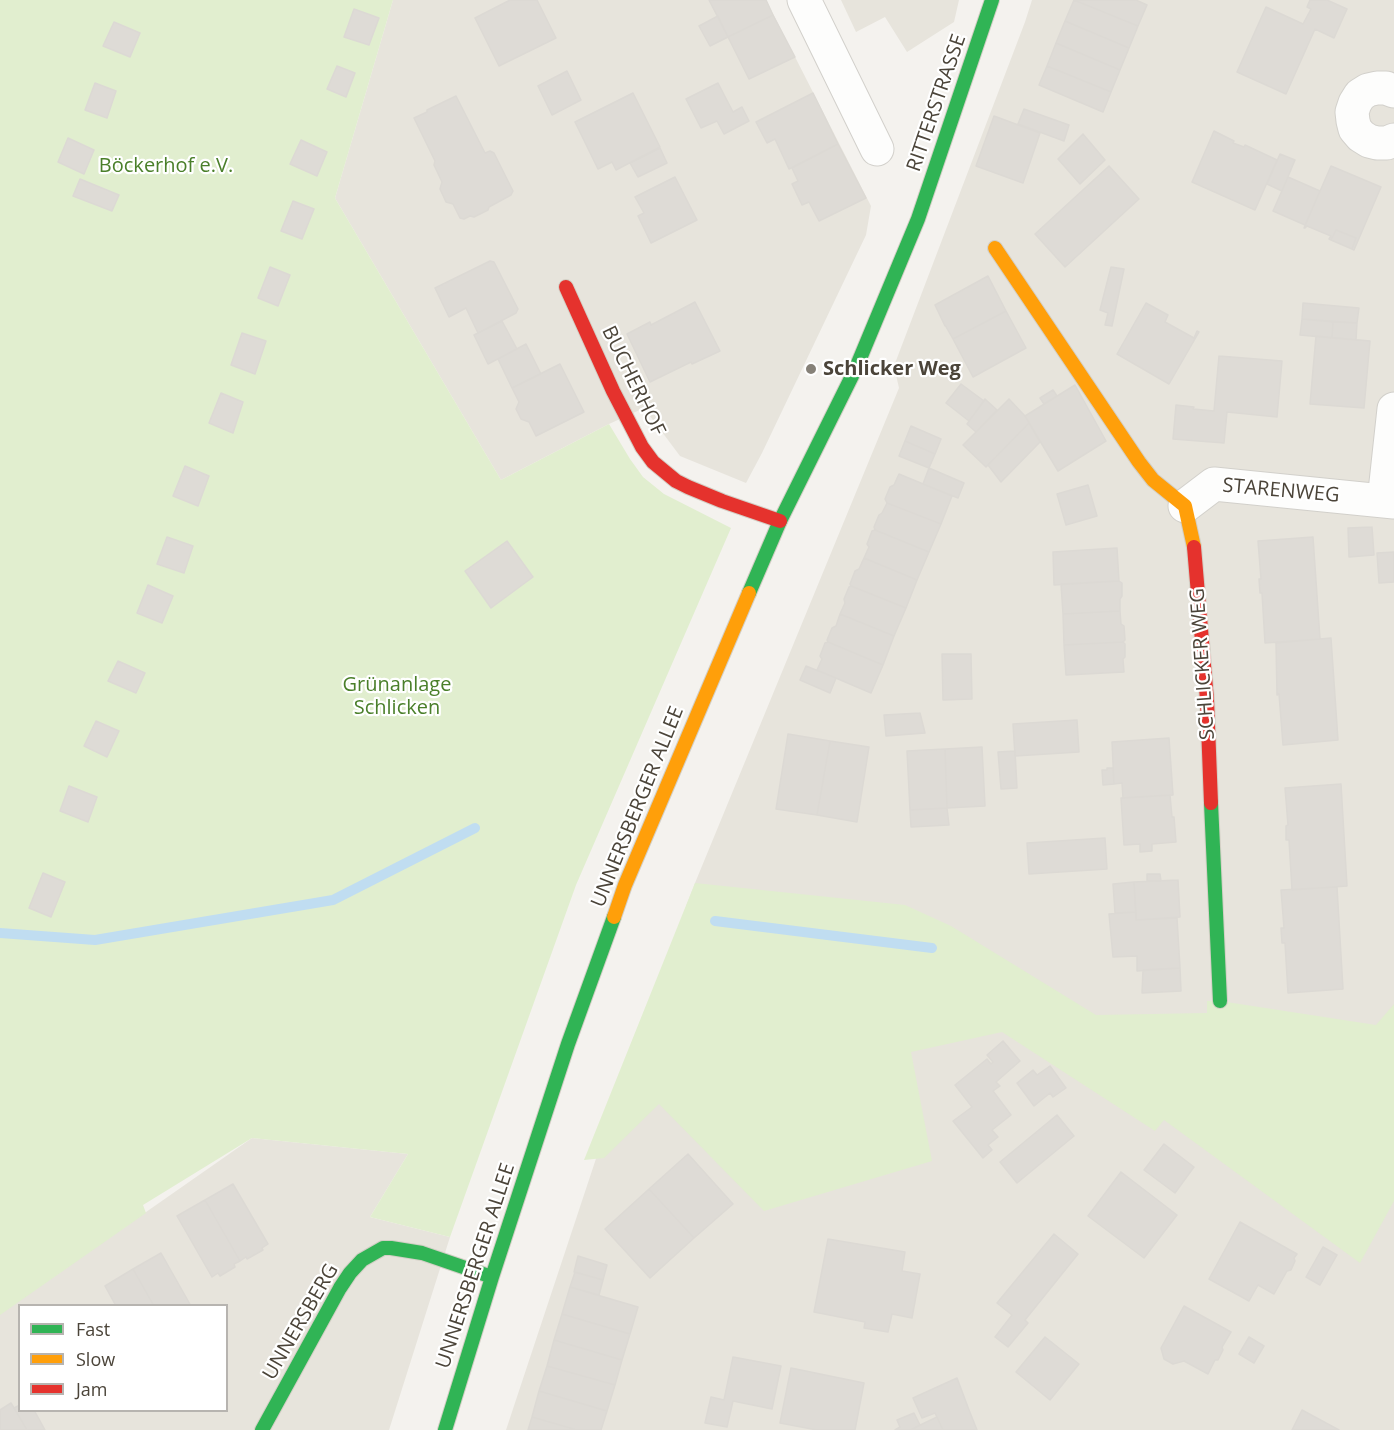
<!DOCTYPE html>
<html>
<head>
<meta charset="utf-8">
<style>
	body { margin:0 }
	#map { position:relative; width:1394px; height:1430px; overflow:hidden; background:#f4f2ee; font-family:"Open Sans",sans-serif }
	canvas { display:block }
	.legend { position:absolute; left:18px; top:1304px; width:210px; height:108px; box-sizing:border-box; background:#fff; border:2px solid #b7b4b0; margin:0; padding:8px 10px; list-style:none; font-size:18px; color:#4b4439 }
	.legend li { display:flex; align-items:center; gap:12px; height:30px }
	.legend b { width:30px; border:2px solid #b7b4b0 }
</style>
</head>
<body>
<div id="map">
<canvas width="1394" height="1430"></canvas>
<ul class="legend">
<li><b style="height:8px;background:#30b455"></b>Fast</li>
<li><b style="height:8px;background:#ff9f0a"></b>Slow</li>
<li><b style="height:8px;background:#e5322d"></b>Jam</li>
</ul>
</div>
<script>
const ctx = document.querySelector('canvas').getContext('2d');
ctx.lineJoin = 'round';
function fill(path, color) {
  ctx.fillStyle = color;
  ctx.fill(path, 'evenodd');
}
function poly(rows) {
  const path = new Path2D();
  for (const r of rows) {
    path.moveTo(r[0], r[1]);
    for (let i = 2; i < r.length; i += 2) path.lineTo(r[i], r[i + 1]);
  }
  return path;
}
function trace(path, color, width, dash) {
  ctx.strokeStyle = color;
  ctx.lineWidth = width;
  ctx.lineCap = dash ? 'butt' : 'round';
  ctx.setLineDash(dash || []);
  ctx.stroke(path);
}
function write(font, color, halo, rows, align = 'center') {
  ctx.font = font + ' "Open Sans",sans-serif';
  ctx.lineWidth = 4.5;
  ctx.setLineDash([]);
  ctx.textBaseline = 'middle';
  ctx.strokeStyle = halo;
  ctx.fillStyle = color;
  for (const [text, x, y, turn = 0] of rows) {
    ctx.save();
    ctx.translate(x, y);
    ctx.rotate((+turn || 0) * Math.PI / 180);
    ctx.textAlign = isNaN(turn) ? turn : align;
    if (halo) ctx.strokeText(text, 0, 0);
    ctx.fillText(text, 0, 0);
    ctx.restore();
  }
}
const residential = poly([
	[393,0,766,0,871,206,866,235,762,453,746,483,680,456,644,408,609,424,501,480,335,198],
	[841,0,959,0,954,22,907,52,885,17,856,32],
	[1032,0,1394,0,1394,1430,506,1430,639,1029,695,883,899,388,894,366,1025,22],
	[252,1138,408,1154,370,1217,450,1237,389,1430,0,1430,0,1314],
	[20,1306,226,1306,226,1410,20,1410]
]);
const green = poly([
	[0,0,393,0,335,198,501,480,609,424,630,459,643,477,664,494,731,528,576,885,450,1237,370,1217,408,1154,252,1138,143,1205,146,1213,0,1315],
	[695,883,905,905,951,926,1096,1015,1207,1013,1207,1001,1220,1001,1376,1025,1394,1004,1394,1201,1360,1263,1164,1120,1155,1131,1002,1032,911,1052,932,1161,764,1211,659,1104,604,1158,584,1160]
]);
const stream = poly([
	[715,921,932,948],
	[0,933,95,940,333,900,475,828]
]);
const building = poly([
	[510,0,537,0,556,38,499,66,475,18,510,0],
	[709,0,766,0,773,15,728,37,709,0],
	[1074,0,1136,0,1147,5,1138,26,1074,0],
	[1074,0,1138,26,1129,48,1065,21,1074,0],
	[1310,0,1327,0,1347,9,1334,38,1315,29,1286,94,1237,72,1266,7,1303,24,1311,9,1307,7,1310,0],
	[354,9,379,18,369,45,344,37,354,9],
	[773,15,795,57,749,79,728,37,773,15],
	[718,16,728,37,710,46,699,26,718,16],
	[1065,21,1129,48,1120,70,1056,43,1065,21],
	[114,22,140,33,130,57,103,46,114,22],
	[1056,43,1120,70,1111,92,1047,66,1056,43],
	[337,66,355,73,346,97,327,89,337,66],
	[1047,66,1111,92,1103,112,1039,85,1047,66],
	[567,71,581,100,552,115,538,86,567,71],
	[95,83,116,91,107,118,85,110,95,83],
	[718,83,733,112,742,107,749,121,724,134,717,121,701,128,686,99,718,83],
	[633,93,660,147,616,170,612,162,598,169,575,122,633,93],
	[813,93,838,144,789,169,775,139,767,143,756,122,813,93],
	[456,96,485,153,490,151,494,153,513,191,511,195,489,207,488,210,474,217,470,216,464,219,460,218,453,204,446,202,440,189,442,182,434,165,435,161,414,118,427,112,427,110,456,96],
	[1024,109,1069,125,1064,141,1018,124,1024,109],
	[994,116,1040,133,1023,183,976,166,994,116],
	[1214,131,1234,141,1233,143,1244,147,1245,145,1277,160,1255,210,1192,182,1214,131],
	[1083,134,1105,160,1080,184,1058,159,1083,134],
	[68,138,94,150,84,174,58,162,68,138],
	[301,140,327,152,317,176,290,164,301,140],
	[838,144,866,198,819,221,809,202,802,205,792,184,798,181,792,168,838,144],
	[660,148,667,163,638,177,630,163,660,148],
	[1280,154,1295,160,1282,191,1267,184,1280,154],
	[1109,166,1139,199,1065,267,1035,234,1109,166],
	[1331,166,1381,187,1354,250,1352,249,1356,238,1336,230,1331,240,1329,239,1331,236,1307,226,1305,228,1304,228,1331,166],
	[675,177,697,220,651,243,638,216,644,213,635,197,675,177],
	[1288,177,1320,191,1305,225,1273,211,1288,177],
	[80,179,119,195,112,211,73,196,80,179],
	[293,201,314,209,302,239,281,231,293,201],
	[1336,230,1356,238,1352,249,1331,240,1336,230],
	[490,261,494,262,518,309,516,313,478,333,466,308,449,317,435,288,490,261],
	[270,267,290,275,278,306,258,298,270,267],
	[1111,267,1124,269,1112,326,1105,325,1108,313,1100,310,1111,267],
	[988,276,1006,311,953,339,945,325,945,326,935,305,988,276],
	[695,302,720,351,692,364,691,362,650,382,627,334,650,322,651,325,695,302],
	[1146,303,1168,315,1165,322,1194,338,1197,331,1199,332,1169,384,1117,354,1146,303],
	[1303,303,1359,308,1357,323,1302,319,1303,303],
	[1006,311,1026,348,973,377,953,339,1006,311],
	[1302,319,1333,322,1332,338,1300,335,1302,319],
	[502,321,517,349,488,364,474,335,502,321],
	[1333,322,1357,323,1356,340,1332,338,1333,322],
	[242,333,266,341,255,374,231,365,242,333],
	[1316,336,1370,341,1364,408,1310,404,1316,336],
	[526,344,541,374,512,388,498,359,526,344],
	[1219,356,1282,361,1277,417,1227,412,1224,443,1173,439,1176,405,1194,407,1193,409,1214,411,1219,356],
	[560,364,584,412,536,436,529,422,521,419,516,409,519,402,512,388,560,364],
	[961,384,984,401,969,421,946,403,961,384],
	[1075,385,1106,441,1058,471,1025,416,1075,385],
	[1053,390,1057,396,1044,404,1040,398,1053,390],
	[221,393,243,402,233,433,209,423,221,393],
	[985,399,997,410,976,432,967,424,985,399],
	[1009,399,1025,416,1029,423,986,467,963,445,1009,399],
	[1029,423,1040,442,1001,482,988,465,1029,423],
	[911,426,941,439,935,454,905,441,911,426],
	[905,441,935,454,929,468,899,456,905,441],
	[185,466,209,476,198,506,173,496,185,466],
	[929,468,964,483,958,498,923,484,929,468],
	[899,474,952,496,941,524,887,503,885,499,890,487,894,485,899,474],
	[1088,485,1097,516,1066,525,1057,494,1088,485],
	[887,503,941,524,929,552,875,530,874,527,879,515,882,513,887,503],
	[1372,527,1374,555,1349,557,1348,528,1372,527],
	[875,530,929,552,917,580,864,558,869,547,867,544,872,531,875,530],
	[167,537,193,546,184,573,157,564,167,537],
	[1313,537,1320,639,1265,643,1262,593,1260,593,1259,579,1261,579,1258,541,1313,537],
	[507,541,533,577,491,608,465,571,507,541],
	[1117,548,1119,581,1054,585,1053,552,1117,548],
	[1394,552,1394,582,1379,583,1377,553,1394,552],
	[864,558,917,580,906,608,851,586,850,584,855,571,859,569,864,558],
	[1119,581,1122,583,1122,596,1120,599,1120,611,1063,614,1061,584,1119,581],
	[148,585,173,596,162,623,137,613,148,585],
	[851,586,906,608,894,636,840,614,845,603,844,599,849,587,851,586],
	[1120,611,1121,624,1124,626,1125,640,1123,642,1064,645,1063,614,1120,611],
	[840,614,894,636,883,665,828,642,827,640,832,628,836,626,840,614],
	[1331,638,1338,740,1283,745,1279,694,1277,695,1276,643,1331,638],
	[828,642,883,665,871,693,817,670,822,659,820,656,825,643,828,642],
	[1123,642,1125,644,1125,657,1123,659,1124,672,1066,675,1064,645,1123,642],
	[942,654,971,654,972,699,943,700,942,654],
	[118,661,145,673,136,693,108,681,118,661],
	[806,666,836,678,830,693,800,680,806,666],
	[920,713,925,733,886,736,884,715,920,713],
	[1077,720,1079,752,1015,756,1013,724,1077,720],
	[96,721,119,731,107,757,84,746,96,721],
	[788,734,830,741,817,815,776,809,788,734],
	[1169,738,1173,795,1123,798,1122,783,1114,784,1112,742,1169,738],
	[830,741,869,747,857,822,817,815,830,741],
	[982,747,985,806,947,808,945,749,982,747],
	[945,749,947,808,910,810,907,751,945,749],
	[1015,751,1017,788,1001,789,998,752,1015,751],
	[1107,768,1113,768,1114,784,1103,785,1102,770,1107,770,1107,768],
	[1341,784,1347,886,1292,890,1289,840,1286,840,1286,826,1288,825,1285,788,1341,784],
	[69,786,97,797,88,822,60,811,69,786],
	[1170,795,1172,817,1174,817,1176,842,1152,844,1152,851,1140,852,1140,844,1124,845,1121,798,1170,795],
	[947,808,949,825,911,827,910,810,947,808],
	[1105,838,1107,869,1029,874,1027,843,1105,838],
	[43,873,65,882,51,917,29,908,43,873],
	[1147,874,1160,874,1161,881,1147,881,1147,874],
	[1178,880,1180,917,1136,920,1134,882,1178,880],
	[1134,882,1136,912,1115,913,1113,884,1134,882],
	[1337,887,1343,989,1288,993,1285,943,1282,943,1281,928,1284,928,1281,890,1337,887],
	[1136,912,1136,920,1177,918,1180,968,1137,971,1137,956,1113,957,1109,914,1136,912],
	[1180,968,1181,991,1142,993,1143,970,1180,968],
	[1003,1041,1020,1061,996,1082,1000,1086,993,1091,1011,1115,992,1130,998,1137,988,1145,992,1150,983,1158,953,1121,972,1107,955,1085,987,1059,991,1064,993,1062,987,1055,1003,1041],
	[1050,1066,1066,1088,1053,1097,1050,1093,1034,1106,1017,1083,1033,1070,1037,1075,1050,1066],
	[1057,1115,1074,1136,1017,1183,1000,1162,1057,1115],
	[1164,1144,1194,1167,1175,1193,1144,1170,1164,1144],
	[688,1154,733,1204,694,1238,649,1189,688,1154],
	[1121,1172,1177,1215,1144,1258,1088,1216,1121,1172],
	[233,1184,268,1244,262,1248,263,1250,247,1259,246,1257,240,1261,205,1200,233,1184],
	[649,1189,694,1238,650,1278,605,1229,649,1189],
	[205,1200,240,1261,234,1264,235,1267,220,1276,218,1273,212,1277,177,1216,205,1200],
	[1240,1222,1297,1254,1294,1258,1295,1261,1291,1270,1287,1271,1274,1294,1258,1285,1249,1301,1209,1279,1240,1222],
	[1054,1234,1078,1254,1025,1320,1028,1323,1008,1347,995,1337,1012,1315,997,1303,1054,1234],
	[828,1239,905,1252,902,1271,920,1274,912,1318,892,1314,888,1332,864,1328,865,1322,814,1312,828,1239],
	[1323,1247,1337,1255,1320,1285,1306,1277,1323,1247],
	[161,1253,191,1306,154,1306,133,1269,161,1253],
	[578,1256,607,1265,603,1280,574,1272,578,1256],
	[133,1269,154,1306,116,1306,105,1286,133,1269],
	[575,1272,603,1280,599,1295,570,1287,575,1272],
	[570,1287,638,1307,630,1334,562,1314,570,1287],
	[1184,1306,1231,1332,1222,1347,1223,1350,1218,1360,1215,1360,1208,1374,1184,1361,1173,1364,1164,1359,1161,1348,1184,1306],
	[562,1314,630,1334,622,1360,554,1340,562,1314],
	[1045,1337,1079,1364,1050,1400,1016,1372,1045,1337],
	[1249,1337,1264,1346,1254,1363,1239,1354,1249,1337],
	[554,1340,622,1360,615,1385,547,1366,554,1340],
	[733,1357,781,1366,772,1409,733,1401,727,1427,705,1423,711,1397,724,1400,733,1357],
	[547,1366,615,1385,607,1411,539,1391,547,1366],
	[791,1368,864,1383,855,1430,817,1430,780,1423,791,1368],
	[957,1378,969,1410,977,1430,943,1430,935,1413,922,1418,913,1398,957,1378],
	[539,1391,607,1411,601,1430,577,1430,532,1417,539,1391],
	[11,1403,14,1408,27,1430,0,1430,0,1410,11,1403],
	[20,1405,20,1410,34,1410,45,1430,27,1430,14,1408,20,1405],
	[1302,1410,1339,1430,1292,1430,1302,1410],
	[914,1413,920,1425,912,1430,895,1430,900,1427,897,1420,914,1413],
	[532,1417,577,1430,528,1430,532,1417],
	[937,1417,943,1430,912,1430,912,1429,937,1417]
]);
const street = poly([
	[804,0,877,149],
	[1394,91,1386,88,1377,88,1368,90,1360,95,1355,103,1352,112,1353,121,1355,129,1361,136,1369,141,1377,143,1387,143,1394,140],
	[1384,501,1394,409],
	[1185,506,1214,484,1394,502]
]);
const fast = poly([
	[749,593,780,521,856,368,918,219,992,0],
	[1211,803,1220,1001],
	[262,1430,340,1288,350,1273,362,1260,383,1248,391,1248,422,1253,492,1277],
	[445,1430,492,1277,568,1044,614,917]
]);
const slow = poly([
	[995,248,1139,462,1153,480,1185,506,1194,547],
	[614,917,625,885,749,593]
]);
const jam = poly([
	[566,287,613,391,642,447,653,462,676,481,688,487,722,501,780,521],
	[1194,547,1207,700,1211,803]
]);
const markers = [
	[811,369,6,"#868178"]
];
const streetNames = [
	["RITTERSTRASSE",937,103,-71],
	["BUCHERHOF",633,381,64],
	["STARENWEG",1281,491,5],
	["SCHLICKER WEG",1203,664,-94],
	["UNNERSBERGER ALLEE",638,807,-68],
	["UNNERSBERGER ALLEE",476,1266,-72],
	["UNNERSBERG",301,1322,-60]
];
const parkNames = [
	["Böckerhof e.V.",166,166],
	["Grünanlage",397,685],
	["Schlicken",397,708]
];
const poiNames = [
	["Schlicker Weg",823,369]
];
fill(residential, '#e7e4dc');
fill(green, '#e1eecf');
trace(stream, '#c0ddf1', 10);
fill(building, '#dedbd6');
trace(building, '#dcd9d4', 1.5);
trace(street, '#d2d0cb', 35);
trace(fast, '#d3cfc5', 16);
trace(slow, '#d3cfc5', 16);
trace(jam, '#d3cfc5', 16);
trace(street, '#fdfdfc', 33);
trace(fast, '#30b455', 14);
trace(slow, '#ff9f0a', 14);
trace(jam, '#e5322d', 14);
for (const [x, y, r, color] of markers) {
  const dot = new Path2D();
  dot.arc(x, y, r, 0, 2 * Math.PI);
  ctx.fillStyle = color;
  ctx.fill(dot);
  trace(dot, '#fff', 2);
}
write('20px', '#4b4439', '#fff', streetNames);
write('20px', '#4a7f2a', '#fff', parkNames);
write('bold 20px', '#4b4439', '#fff', poiNames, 'left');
</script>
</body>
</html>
